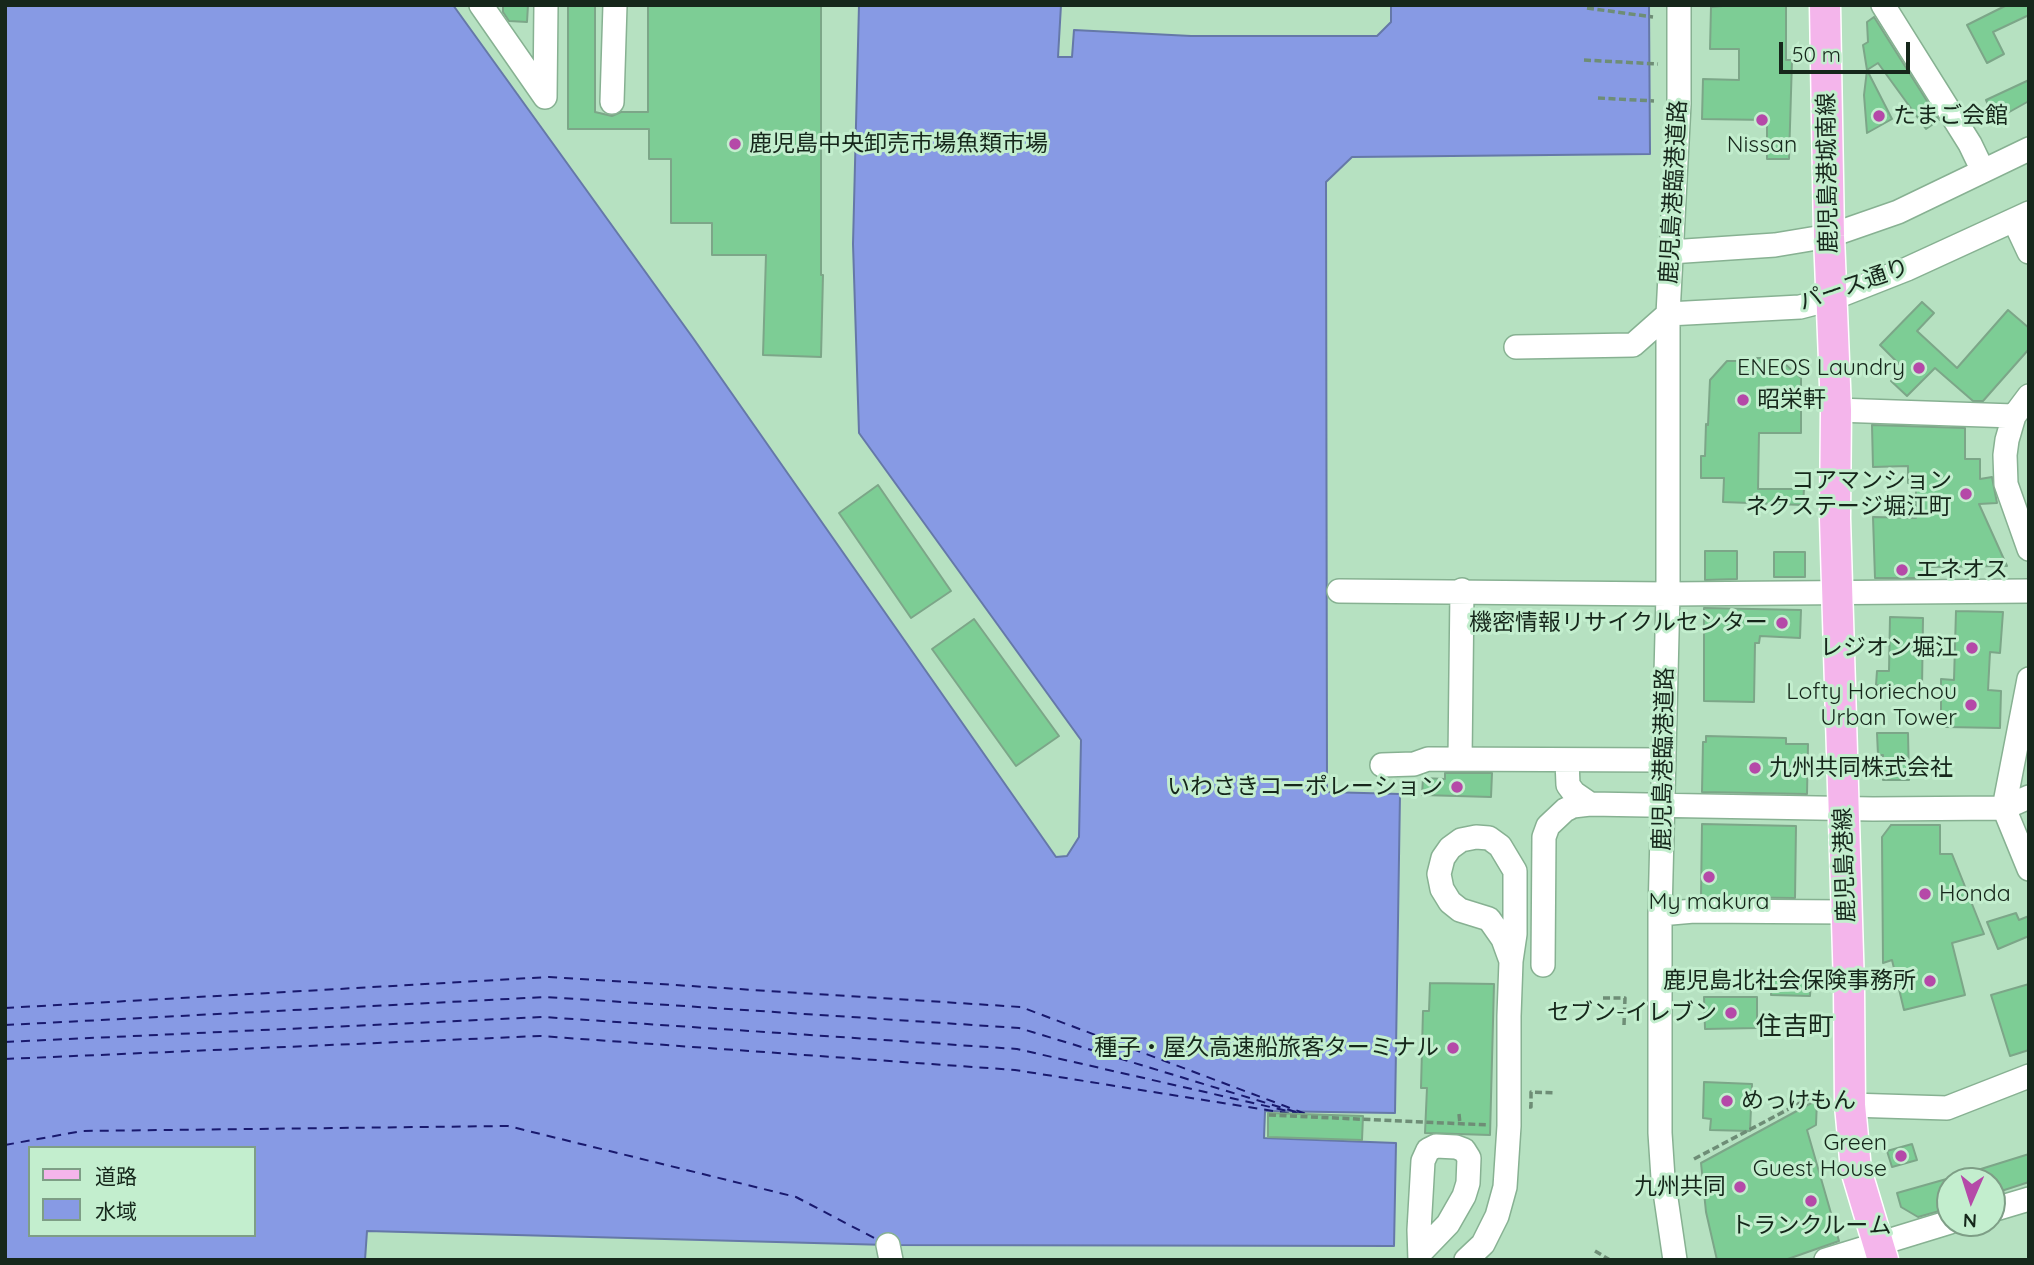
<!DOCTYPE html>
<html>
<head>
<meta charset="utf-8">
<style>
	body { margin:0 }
	#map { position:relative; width:2034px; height:1265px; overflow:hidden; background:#b6e1c1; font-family:Quicksand,"Noto Sans JP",sans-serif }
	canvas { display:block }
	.frame { position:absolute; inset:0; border:7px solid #16271b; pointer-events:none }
	.legend { position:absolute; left:28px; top:1146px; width:228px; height:91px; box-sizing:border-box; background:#c3eece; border:2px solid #7e9e86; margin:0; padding:9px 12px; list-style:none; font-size:21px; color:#16271b }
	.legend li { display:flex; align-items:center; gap:14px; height:35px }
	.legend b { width:35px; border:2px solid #7e9e86 }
	.north { position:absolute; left:1936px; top:1167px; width:70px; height:70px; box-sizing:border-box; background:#c3eece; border:2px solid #7e9e86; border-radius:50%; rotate:183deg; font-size:19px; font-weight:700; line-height:28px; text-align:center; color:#16271b }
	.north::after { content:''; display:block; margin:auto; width:24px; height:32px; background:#b549a8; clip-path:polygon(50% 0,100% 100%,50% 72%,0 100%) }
	.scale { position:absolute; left:1779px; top:42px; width:131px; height:32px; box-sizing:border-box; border:4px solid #16271b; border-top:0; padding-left:9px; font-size:21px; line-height:24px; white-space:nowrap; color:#16271b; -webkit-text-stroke:5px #c3eece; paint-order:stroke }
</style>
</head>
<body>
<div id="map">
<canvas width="2034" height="1265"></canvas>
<div class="frame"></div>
<ul class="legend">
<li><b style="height:9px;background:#f4b5eb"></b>道路</li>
<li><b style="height:19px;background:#879ae4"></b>水域</li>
</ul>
<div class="north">N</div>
<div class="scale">50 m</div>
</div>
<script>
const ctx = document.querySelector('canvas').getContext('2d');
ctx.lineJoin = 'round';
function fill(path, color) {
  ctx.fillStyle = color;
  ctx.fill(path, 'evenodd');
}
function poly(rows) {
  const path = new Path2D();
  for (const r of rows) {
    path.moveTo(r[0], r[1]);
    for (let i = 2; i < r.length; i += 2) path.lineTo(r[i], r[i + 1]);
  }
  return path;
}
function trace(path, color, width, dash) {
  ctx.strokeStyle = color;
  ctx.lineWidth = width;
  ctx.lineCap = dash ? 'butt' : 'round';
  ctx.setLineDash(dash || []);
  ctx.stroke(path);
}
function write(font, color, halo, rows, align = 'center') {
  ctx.font = font + ' Quicksand,"Noto Sans JP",sans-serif';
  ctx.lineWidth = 6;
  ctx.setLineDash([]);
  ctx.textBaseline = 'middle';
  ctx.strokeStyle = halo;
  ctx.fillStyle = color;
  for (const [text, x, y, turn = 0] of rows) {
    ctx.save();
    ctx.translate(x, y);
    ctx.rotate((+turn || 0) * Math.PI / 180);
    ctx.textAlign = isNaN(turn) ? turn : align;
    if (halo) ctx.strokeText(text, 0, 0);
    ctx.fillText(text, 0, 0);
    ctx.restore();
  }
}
const water = poly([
	[5,5,453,5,693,338,1056,857,1067,856,1079,837,1081,740,859,433,853,244,859,5,1061,5,1058,57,1072,57,1074,30,1191,36,1377,36,1391,22,1391,5,1649,5,1650,154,1352,157,1326,182,1327,792,1400,794,1395,1113,1265,1111,1264,1138,1396,1143,1394,1246,888,1245,367,1231,365,1260,5,1260,5,5],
	[30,1148,254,1148,254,1235,30,1235,30,1148]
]);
const ferry = poly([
	[5,1008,549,977,1021,1007,1306,1114],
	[5,1025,546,997,1019,1028,1296,1112],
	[5,1042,543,1017,1017,1049,1301,1114],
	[5,1059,540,1036,1015,1070,1292,1114],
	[5,1145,82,1131,508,1126,796,1197,878,1240]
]);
const building = poly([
	[503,5,528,5,527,22,509,21,503,12,503,5],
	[648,5,821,5,821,275,823,275,821,357,763,355,766,255,712,255,712,223,671,223,671,159,649,159,649,129,568,129,568,6,595,6,595,112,612,116,621,112,648,112,648,5],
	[1734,5,1786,5,1786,60,1792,60,1789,159,1767,159,1767,120,1702,119,1703,79,1739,80,1739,49,1710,49,1711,7,1734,5],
	[2007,5,2029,5,2029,15,1993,32,2004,54,1987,63,1967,25,2007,5],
	[1874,17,1939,120,1926,129,1878,63,1867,70,1892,119,1867,133,1864,95,1867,70,1863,45,1868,42,1867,22,1874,17],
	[2029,80,2029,101,1995,120,1986,100,2029,80],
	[1922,302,1934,313,1917,331,1957,368,2008,310,2029,328,2029,349,1983,401,1973,401,1935,368,1907,396,1891,381,1904,369,1880,345,1922,302],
	[1757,358,1778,358,1801,378,1801,433,1759,433,1758,489,1804,489,1803,505,1723,502,1724,478,1701,478,1701,456,1705,456,1706,424,1708,425,1710,380,1727,361,1757,361,1757,358],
	[1872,425,1965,428,1965,459,1980,459,1980,479,1992,477,1997,503,1979,504,2007,566,1927,567,1927,578,1875,578,1873,517,1916,518,1916,483,1908,483,1908,466,1873,467,1872,425],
	[878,485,951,591,911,618,839,513,878,485],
	[1705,551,1737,551,1737,579,1705,580,1705,551],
	[1774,552,1805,552,1805,577,1774,577,1774,552],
	[1704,608,1801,610,1800,638,1760,636,1759,643,1755,643,1754,702,1704,701,1704,608],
	[1956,611,2003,612,2000,653,1990,652,1988,690,2001,691,2000,728,1946,727,1946,720,1941,720,1941,679,1954,680,1956,611],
	[1890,617,1923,618,1922,688,1876,685,1877,671,1889,671,1890,617],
	[974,619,1059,736,1016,766,932,649,974,619],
	[1877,733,1908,733,1909,780,1883,780,1883,755,1878,755,1877,733],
	[1706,736,1786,738,1786,744,1808,744,1807,794,1702,792,1703,742,1706,742,1706,736],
	[1445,773,1492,773,1491,797,1422,795,1423,778,1445,779,1445,773],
	[1702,824,1796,826,1795,898,1701,897,1702,824],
	[1891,825,1940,825,1940,854,1952,854,1984,934,1952,943,1965,995,1904,1010,1892,960,1883,963,1882,837,1891,825],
	[2016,913,2019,920,2029,916,2029,936,1998,949,1987,922,2016,913],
	[1772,978,1811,979,1810,996,1771,995,1772,978],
	[1430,983,1494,984,1490,1135,1425,1133,1427,1088,1421,1088,1423,1011,1429,1011,1430,983],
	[2029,984,2029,1050,2010,1056,1991,995,2029,984],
	[1704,997,1757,997,1757,1028,1705,1029,1704,997],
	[1704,1082,1752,1084,1750,1131,1710,1130,1711,1119,1703,1118,1704,1082],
	[1817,1100,1816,1125,1807,1130,1839,1241,1785,1260,1717,1260,1706,1212,1701,1163,1817,1100],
	[1268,1113,1363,1116,1362,1140,1268,1137,1268,1113],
	[1912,1144,1917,1160,1892,1167,1887,1151,1912,1144],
	[2029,1154,2029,1182,1992,1194,1992,1181,1952,1181,1952,1178,2029,1154],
	[1950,1178,1950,1208,1918,1217,1901,1207,1897,1193,1950,1178]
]);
const path = poly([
	[1587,8,1653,17],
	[1584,60,1658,64],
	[1598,98,1654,101],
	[1603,998,1625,998,1624,1025],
	[1529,1107,1531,1107,1531,1092,1556,1093],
	[1459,1114,1460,1124],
	[1269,1115,1489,1125],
	[1694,1159,1823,1091],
	[1595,1251,1610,1260]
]);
const minor = poly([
	[481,5,545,97],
	[1883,5,1970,144,1983,171],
	[545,97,546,5],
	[612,102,615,5],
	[2014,220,2029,252],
	[1670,252,1775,245,1829,236,1898,212,2029,149],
	[1668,314,1800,307,1831,299,1907,269,2029,213],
	[1516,347,1633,345,1668,314],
	[2029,396,2014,416,2007,440,2005,455,2006,484,2029,549],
	[1836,410,2014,416],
	[1339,591,1668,594,2029,591],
	[2029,679,2004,808,2029,869],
	[1460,759,1462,590],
	[1567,760,1568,785,1574,793,1590,804],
	[1382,765,1414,764,1428,759,1664,760],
	[1660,914,1694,911,1847,912],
	[1543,965,1544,837,1548,826,1565,810,1573,806,1590,804,1873,809,2004,808,2029,797],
	[1850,1105,1947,1108,2029,1076],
	[1992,1210,2029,1199],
	[888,1245,891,1260],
	[1420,1260,1419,1230,1423,1161,1428,1150,1436,1146,1456,1147,1464,1150,1469,1158,1468,1183,1464,1196,1448,1224,1421,1252],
	[1466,1260,1483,1244,1497,1216,1505,1187,1509,1126,1509,1016,1511,961,1515,934,1515,871,1500,846,1489,838,1476,837,1461,840,1450,848,1443,858,1439,874,1442,889,1450,902,1460,910,1489,919,1503,939,1511,961],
	[1675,1260,1663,1178,1660,1133,1660,914,1668,594,1668,314,1679,104,1679,5],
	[1826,1260,1950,1222]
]);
const major = poly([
	[1825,5,1829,236,1836,410,1835,518,1849,988,1850,1105,1856,1170,1883,1260]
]);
const markers = [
	[1879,116,7,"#b549a8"],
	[1762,120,7,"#b549a8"],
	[735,144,7,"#b549a8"],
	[1919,368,7,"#b549a8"],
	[1743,400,7,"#b549a8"],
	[1966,494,7,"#b549a8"],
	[1902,570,7,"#b549a8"],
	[1782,623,7,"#b549a8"],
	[1972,648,7,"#b549a8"],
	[1971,705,7,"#b549a8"],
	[1755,768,7,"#b549a8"],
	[1457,787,7,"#b549a8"],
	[1709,877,7,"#b549a8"],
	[1925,894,7,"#b549a8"],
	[1930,981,7,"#b549a8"],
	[1731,1013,7,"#b549a8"],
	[1453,1048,7,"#b549a8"],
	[1727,1101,7,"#b549a8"],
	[1901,1156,7,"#b549a8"],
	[1740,1187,7,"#b549a8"],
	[1811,1201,7,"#b549a8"]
];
const poiNames = [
	["たまご会館",1893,116,"left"],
	["鹿児島中央卸売市場魚類市場",749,144,"left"],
	["Nissan",1762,145,"center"],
	["ENEOS Laundry",1905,368],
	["昭栄軒",1757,400,"left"],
	["コアマンション",1952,481],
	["ネクステージ堀江町",1952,507],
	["エネオス",1916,570,"left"],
	["機密情報リサイクルセンター",1768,623],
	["レジオン堀江",1958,648],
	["Lofty Horiechou",1957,692],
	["Urban Tower",1957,718],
	["九州共同株式会社",1769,768,"left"],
	["いわさきコーポレーション",1443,787],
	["Honda",1939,894,"left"],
	["My makura",1709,902,"center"],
	["鹿児島北社会保険事務所",1916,981],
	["セブン-イレブン",1717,1013],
	["種子・屋久高速船旅客ターミナル",1439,1048],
	["めっけもん",1741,1101,"left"],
	["Green",1887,1143],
	["Guest House",1887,1169],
	["九州共同",1726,1187],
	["トランクルーム",1811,1226,"center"]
];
const streetNames = [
	["鹿児島港城南線",1828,173,-91],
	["鹿児島港臨港道路",1674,192,-87],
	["パース通り",1854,285,-19],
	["鹿児島港臨港道路",1664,759,-89],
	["鹿児島港線",1845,865,-92]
];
const quarterNames = [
	["住吉町",1795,1027]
];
fill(water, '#879ae4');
trace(water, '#6578a8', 2);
trace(ferry, '#19196e', 2, [9, 7]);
fill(building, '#7dcd95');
trace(building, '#7ca688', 2);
trace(minor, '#87b192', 26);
trace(major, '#fff', 33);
trace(path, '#6e8d76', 3.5, [7, 3.5]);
trace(minor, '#fff', 23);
trace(major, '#f4b5eb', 30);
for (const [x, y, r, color] of markers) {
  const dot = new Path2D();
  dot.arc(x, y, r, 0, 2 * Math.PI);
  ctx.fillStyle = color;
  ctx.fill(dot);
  trace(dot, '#c3eece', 2.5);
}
write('23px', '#16271b', '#c3eece', poiNames, 'right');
write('23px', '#16271b', '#c3eece', streetNames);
write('26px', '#16271b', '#c3eece', quarterNames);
</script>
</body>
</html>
